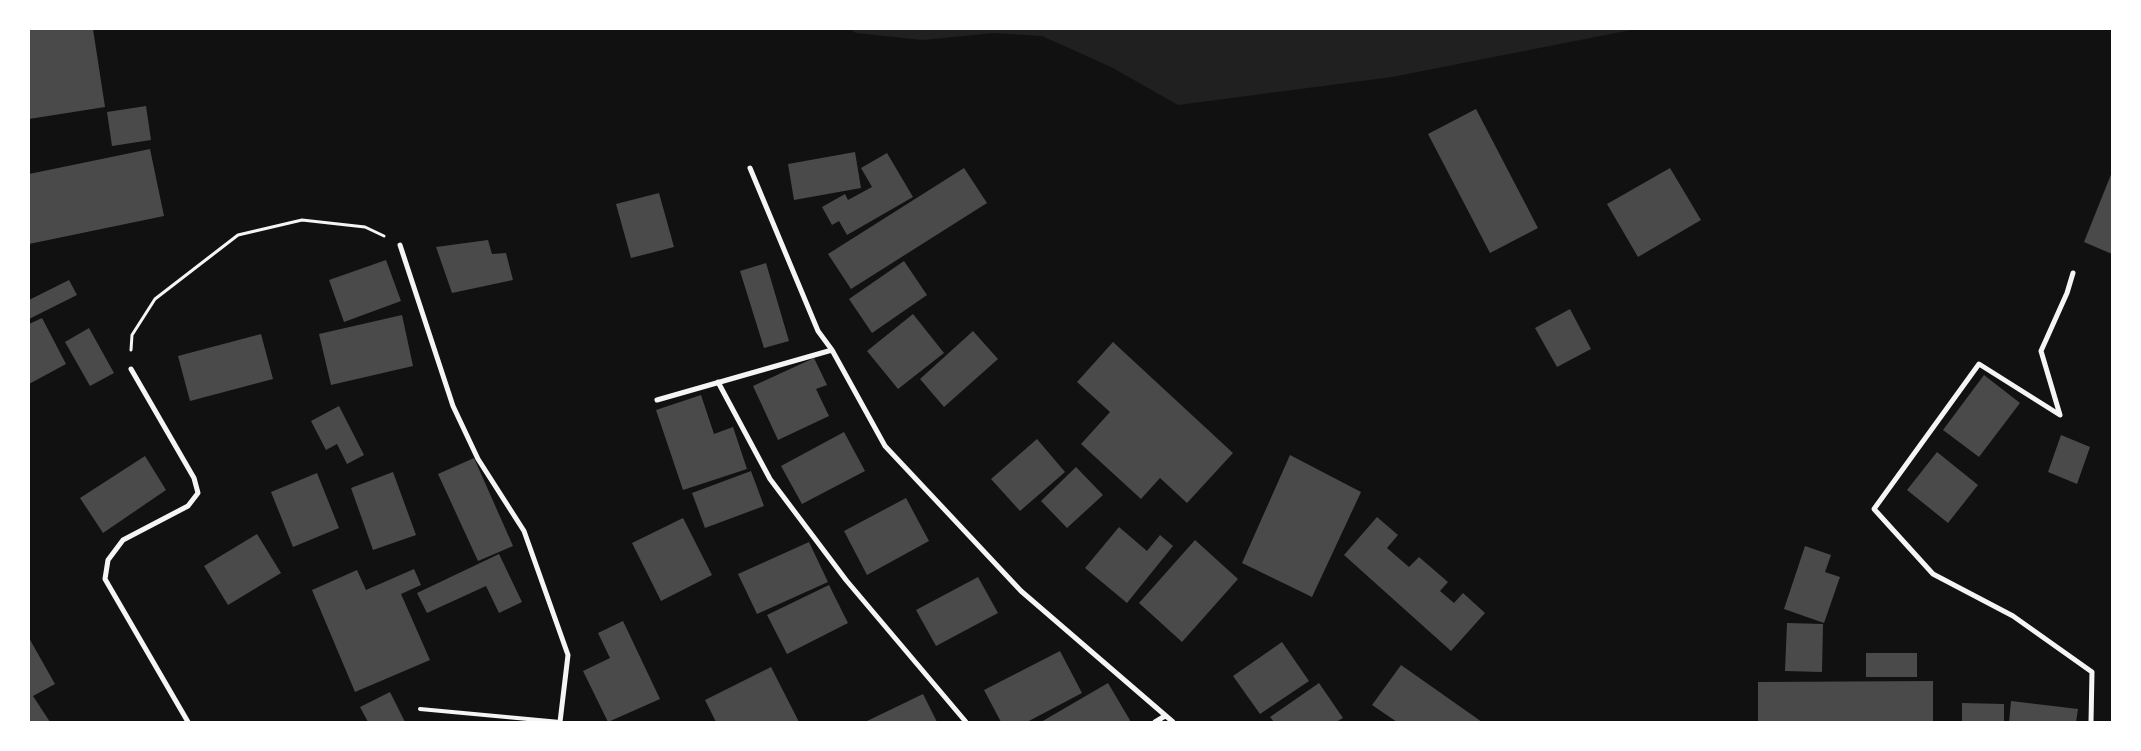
<!DOCTYPE html>
<html>
<head>
<meta charset="utf-8">
<style>
	body { margin:0 }
	#map { position:relative; width:2141px; height:751px; overflow:hidden; background:#111; font-family:"Fira Sans",sans-serif }
	canvas { display:block }
	.frame { position:absolute; inset:0; border:30px solid #fff; pointer-events:none }
</style>
</head>
<body>
<div id="map">
<canvas width="2141" height="751"></canvas>
<div class="frame"></div>
</div>
<script>
const ctx = document.querySelector('canvas').getContext('2d');
ctx.lineJoin = 'round';
function fill(path, color) {
  ctx.fillStyle = color;
  ctx.fill(path, 'evenodd');
}
function poly(rows) {
  const path = new Path2D();
  for (const r of rows) {
    path.moveTo(r[0], r[1]);
    for (let i = 2; i < r.length; i += 2) path.lineTo(r[i], r[i + 1]);
  }
  return path;
}
function trace(path, color, width, dash) {
  ctx.strokeStyle = color;
  ctx.lineWidth = width;
  ctx.lineCap = dash ? 'butt' : 'round';
  ctx.setLineDash(dash || []);
  ctx.stroke(path);
}
const green = poly([
	[849,29,1636,29,1392,77,1178,105,1111,67,1042,36,994,33,923,40,856,33]
]);
const building = poly([
	[29,29,93,29,105,107,29,119],
	[146,106,151,140,112,146,107,112],
	[1476,109,1538,228,1490,253,1428,134],
	[150,149,164,216,29,244,29,174],
	[855,152,861,188,794,200,788,164],
	[887,153,913,197,847,235,839,221,832,225,822,207,845,194,848,200,872,187,861,168],
	[964,168,987,203,851,289,828,254],
	[1670,168,1701,220,1638,257,1607,204],
	[2112,172,2112,254,2084,242],
	[659,193,674,247,631,258,616,204],
	[488,240,492,254,506,253,513,280,452,293,436,247],
	[386,260,401,301,344,322,329,280],
	[904,261,927,295,872,333,849,299],
	[766,263,789,341,764,348,740,271],
	[69,280,77,295,29,319,29,300],
	[1570,309,1591,349,1557,367,1535,328],
	[913,314,944,353,898,389,867,351],
	[402,315,413,366,331,385,319,334],
	[42,318,66,364,29,384,29,324],
	[89,328,114,373,90,386,65,342],
	[973,331,998,359,944,407,920,379],
	[261,334,273,379,190,401,178,356],
	[1113,342,1233,453,1187,503,1160,478,1141,499,1081,444,1110,412,1077,382],
	[814,358,827,385,816,389,829,416,778,440,753,386],
	[1984,375,2020,403,1979,457,1943,430],
	[701,395,714,434,733,427,747,469,683,490,656,410],
	[339,406,364,455,347,464,337,444,326,450,311,421],
	[844,432,865,471,802,504,781,466],
	[2061,435,2090,447,2077,484,2048,472],
	[1037,439,1065,472,1020,511,991,479],
	[1937,452,1978,485,1948,523,1907,490],
	[1290,455,1361,492,1312,597,1242,563],
	[145,456,166,490,103,533,80,498],
	[474,458,513,546,478,561,438,474],
	[1076,467,1103,495,1067,528,1041,501],
	[751,471,764,506,705,528,692,493],
	[393,472,416,535,373,550,351,488],
	[317,473,339,528,293,547,271,492],
	[906,498,929,541,867,575,844,531],
	[1377,517,1398,535,1387,548,1409,567,1419,557,1448,582,1440,591,1454,603,1463,593,1485,613,1451,651,1344,555],
	[683,518,712,575,661,601,632,543],
	[1119,527,1147,551,1160,535,1173,546,1127,603,1085,568],
	[257,534,281,573,228,605,204,566],
	[1195,540,1238,579,1182,642,1139,603],
	[809,542,828,582,757,614,738,574],
	[1805,546,1831,555,1825,572,1840,577,1824,623,1784,609],
	[499,554,522,602,499,613,486,586,427,613,417,593],
	[414,569,421,585,401,594,430,660,355,692,312,590,357,570,366,590],
	[978,577,998,613,936,646,916,610],
	[829,585,848,623,787,654,767,615],
	[623,621,660,699,608,722,583,671,610,658,598,633],
	[1787,623,1823,624,1822,672,1785,671],
	[29,638,55,684,33,696,50,722,29,722],
	[1282,642,1309,681,1260,714,1233,676],
	[1060,651,1082,693,1027,722,1001,722,984,690],
	[1866,653,1917,653,1917,677,1866,677],
	[1401,665,1482,722,1397,722,1372,705],
	[771,667,799,722,716,722,705,700],
	[1933,681,1933,722,1758,722,1758,682],
	[1108,683,1131,722,1041,722],
	[1319,683,1343,718,1336,722,1274,722,1270,717],
	[390,692,405,722,368,722,360,707],
	[923,694,937,722,865,722],
	[2011,701,2078,709,2076,722,2009,722],
	[1962,703,2004,704,2004,722,1962,722]
]);
const path = poly([
	[131,350,132,335,155,299,238,235,302,220,365,227,384,236]
]);
const service = poly([
	[420,709,560,722]
]);
const minor = poly([
	[750,168,818,331,832,350,885,446,1021,591,1173,722],
	[400,245,453,406,478,459,524,531,568,655,560,722],
	[2073,273,2067,293,2041,351,2060,415,1979,364,1874,509,1933,574,2013,616,2092,672,2091,722],
	[131,369,194,478,198,493,188,506,123,540,108,560,105,579,188,722],
	[718,382,770,479,846,580,966,722],
	[657,400,832,350],
	[1155,722,1165,716]
]);
fill(green, '#202020');
fill(building, '#4a4a4a');
trace(path, '#f5f5f5', 3);
trace(service, '#f5f5f5', 4);
trace(minor, '#f5f5f5', 5);
</script>
</body>
</html>
